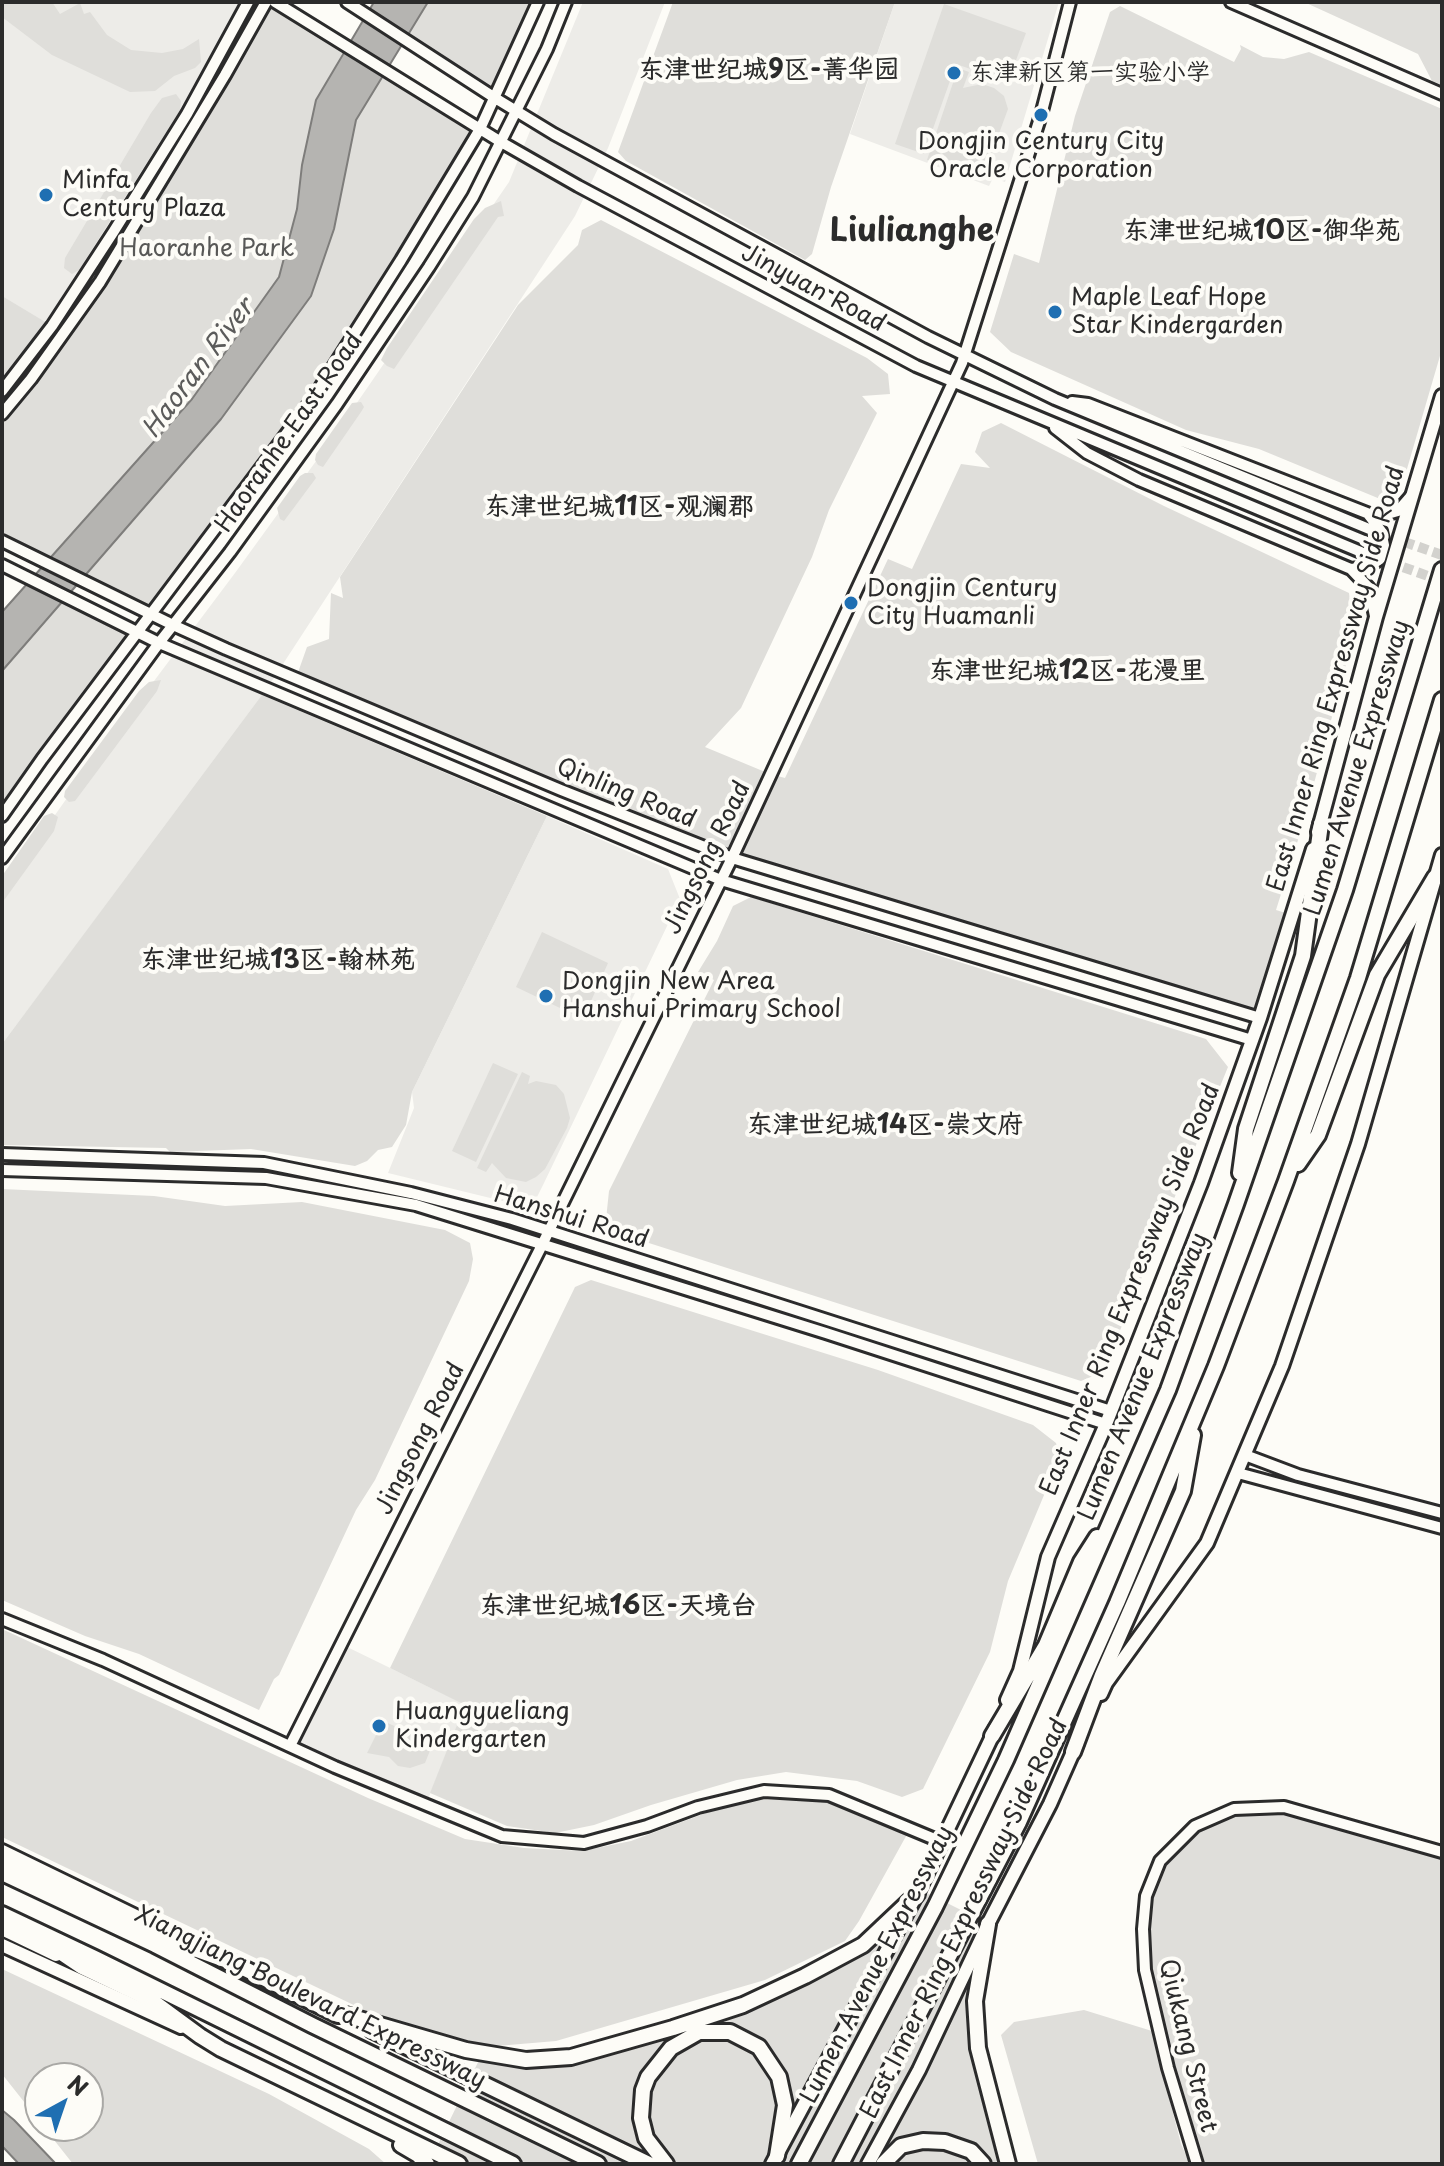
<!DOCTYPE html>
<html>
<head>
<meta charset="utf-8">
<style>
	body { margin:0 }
	#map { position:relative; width:1444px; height:2166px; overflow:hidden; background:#fdfcf7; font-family:"Playpen Sans",sans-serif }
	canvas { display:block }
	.frame { position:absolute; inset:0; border:4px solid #2b2b2b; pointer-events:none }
	.north { position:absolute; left:24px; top:2062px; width:80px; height:80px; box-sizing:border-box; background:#fdfcf7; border:2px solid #a9a8a5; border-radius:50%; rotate:40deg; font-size:22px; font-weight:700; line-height:32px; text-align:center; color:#2b2b2b }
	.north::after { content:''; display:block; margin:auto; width:28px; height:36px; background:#1f6fb2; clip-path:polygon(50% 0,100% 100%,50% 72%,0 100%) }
</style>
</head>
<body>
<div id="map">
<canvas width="1444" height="2166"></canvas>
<div class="frame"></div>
<div class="north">N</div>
</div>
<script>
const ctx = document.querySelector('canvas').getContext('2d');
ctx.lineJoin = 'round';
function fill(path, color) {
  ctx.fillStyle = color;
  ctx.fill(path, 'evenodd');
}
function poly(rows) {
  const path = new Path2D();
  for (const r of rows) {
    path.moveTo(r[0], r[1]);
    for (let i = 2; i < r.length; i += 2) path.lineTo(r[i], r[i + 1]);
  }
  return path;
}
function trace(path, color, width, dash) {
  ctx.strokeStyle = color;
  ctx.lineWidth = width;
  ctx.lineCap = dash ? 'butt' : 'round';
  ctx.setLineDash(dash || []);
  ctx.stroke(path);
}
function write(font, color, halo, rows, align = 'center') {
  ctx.font = font + ' "Playpen Sans","LXGW WenKai TC",sans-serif';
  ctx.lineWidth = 8;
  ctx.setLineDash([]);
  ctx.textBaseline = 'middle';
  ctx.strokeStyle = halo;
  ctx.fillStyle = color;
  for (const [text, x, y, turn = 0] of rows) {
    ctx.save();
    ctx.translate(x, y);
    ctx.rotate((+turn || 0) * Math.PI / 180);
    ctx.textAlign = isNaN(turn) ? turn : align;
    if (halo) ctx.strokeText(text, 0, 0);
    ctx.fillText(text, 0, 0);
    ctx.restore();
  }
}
const built = poly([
	[2,2,266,2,100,282,2,414],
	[583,2,665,2,608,148,575,216,251,713,2,1044,2,890,79,781,235,573,332,439,509,182],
	[895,2,1059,2,1005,182,993,178,989,186,850,134],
	[547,816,668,869,680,899,544,1183,536,1199,523,1206,388,1173,414,1108,412,1092],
	[341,1644,466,1705,426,1804,290,1746]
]);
const green = poly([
	[2,2,52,2,60,14,80,3,84,14,90,12,107,35,131,50,162,53,183,49,199,39,201,62,195,68,174,76,155,91,130,92,52,55,2,17],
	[266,2,275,2,347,45,316,100,302,165,297,209,279,277,192,399,46,562,2,541,2,414,100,282],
	[428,2,538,2,495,98,405,40],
	[673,2,895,2,831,187,812,254,805,260,626,161,618,152],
	[1304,2,1442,2,1442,85,1432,81,1418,54],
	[944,4,1026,33,1008,82,956,64,924,154,895,144],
	[1120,6,1234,62,1241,49,1240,45,1263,57,1284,59,1309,52,1442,109,1442,349,1402,486,1395,496,1385,501,1259,449,1186,430,1011,352,990,332,1014,254,1039,263,1075,116,1110,12],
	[958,68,969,72,963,88,982,84,994,88,1004,96,1008,109,990,158,977,166,963,166,950,161,941,152,936,163,927,160],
	[386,70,480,129,314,397,152,615,81,579,221,419,311,296,334,229,356,120],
	[176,94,181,101,180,110,79,270,72,274,64,268,65,258,151,113,162,98],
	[501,201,504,216,498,217,394,369,387,366,381,360,387,348,474,219,485,208],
	[601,220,867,358,888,374,890,394,862,396,877,413,829,510,812,557,741,708,705,747,770,774,785,778,888,559,912,569,961,464,990,468,975,452,982,432,1001,423,1164,506,1349,593,1351,610,1340,620,1346,665,1303,824,1276,910,1292,915,1260,1018,732,858,296,678,307,647,329,639,331,593,343,598,340,577,518,305,578,245,582,230],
	[2,296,52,326,2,391],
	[361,402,364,407,361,412,323,467,318,465,315,460,316,454,352,403],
	[305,473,313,473,316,478,284,521,280,519,277,508,300,476],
	[66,597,138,633,2,816,2,671],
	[161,680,157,691,75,801,69,802,64,797,65,791,139,691,149,682],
	[262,695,547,816,412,1092,406,1125,392,1147,378,1150,367,1161,355,1166,251,1149,170,1152,166,1148,2,1145,2,1044],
	[52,813,58,817,54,831,2,903,2,876,44,816],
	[751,897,1206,1039,1228,1067,1103,1372,1081,1381,605,1229,609,1191,714,980,698,972,717,941,733,906],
	[542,932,608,963,583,1019,516,987],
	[493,1063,518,1074,476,1162,452,1151],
	[522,1072,530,1076,528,1084,536,1081,556,1085,564,1094,570,1118,567,1128,545,1169,536,1177,526,1182,506,1178,492,1163,486,1172,477,1168],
	[2,1189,154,1196,225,1206,302,1202,445,1230,470,1243,473,1259,469,1281,375,1480,356,1510,279,1675,274,1679,259,1710,139,1654,85,1636,2,1600],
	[591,1280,878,1370,1033,1425,1056,1443,1060,1457,1008,1581,990,1652,923,1789,902,1797,857,1781,786,1772,737,1780,651,1805,594,1825,555,1833,507,1826,430,1793,465,1705,390,1668,575,1287],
	[2,1629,368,1798,465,1839,524,1848,582,1851,631,1841,730,1804,765,1797,824,1800,910,1829,859,1921,845,1941,765,1980,556,2041,497,2046,447,2037,381,2018,2,1837],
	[383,1721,433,1743,425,1763,410,1768,398,1766,389,1757,367,1753],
	[1284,1807,1442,1852,1442,2164,1197,2164,1145,1970,1146,1896,1160,1861,1195,1826,1234,1809],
	[925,1892,985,1922,972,2037,1001,2164,433,2164,430,2161,481,2056,521,2065,565,2067,728,2018,792,1989,874,1945],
	[2,1969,269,2094,369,2149,386,2164,73,2164,43,2126,88,2126,88,2078,40,2078,40,2122,2,2074],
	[1084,2010,1152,2031,1181,2144,1190,2164,1038,2164,1001,2035,1014,2022]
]);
const water = poly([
	[374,2,428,2,356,120,334,229,311,296,221,419,2,671,2,612,192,399,279,277,297,209,302,165,316,100,374,2],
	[2,2110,14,2120,56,2164,19,2164,2,2146,2,2110]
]);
const secondaryTunnel = poly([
	[1376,532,1442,555],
	[1361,552,1442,581]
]);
const secondary = poly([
	[275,2,501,142,578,186,916,366,1361,552],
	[347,2,495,98,554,134,928,337,1055,399,1374,531],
	[1231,2,1442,94],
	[2,391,52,326,114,231,187,114,248,2],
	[1072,402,1088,404,1377,517,1398,511,1411,496],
	[2,414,31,379,100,282,225,75,266,2],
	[1055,428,1087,453,1139,480,1351,569,1369,588,1375,616],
	[2,541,173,625,226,649,561,790,732,858,1260,1018],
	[2,565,159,643,721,880,1252,1040],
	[1351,569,1368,567,1380,559,1384,545,1381,531,1368,514],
	[2,816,42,759,314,397,401,260,480,129,538,2],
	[2,858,159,643,230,552,337,404,429,267,473,197,547,49,566,2],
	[2,1154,264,1163,411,1193,512,1219,1111,1411],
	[2,1170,266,1178,416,1205,826,1333,1106,1424],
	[1245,1455,1298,1475,1442,1513],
	[1238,1473,1442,1528],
	[2,1619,103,1660,335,1767,502,1836,584,1843,647,1826,698,1807,764,1791,829,1795,942,1842],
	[290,1746,543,1243,732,858,962,363,1041,115,1070,2],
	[1197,2164,1168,2068,1145,1970,1143,1929,1146,1896,1160,1861,1195,1826,1234,1809,1284,1807,1442,1852]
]);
const primary = poly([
	[1318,832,1376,617,1442,396],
	[1101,1694,1106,1683,1207,1543,1282,1366,1358,1144,1442,855],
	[1007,1700,1020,1671,1048,1557,1106,1424,1201,1183,1260,1018,1313,849],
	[2,1851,187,1941],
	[2,1945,181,2027],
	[772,2164,917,1894,996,1728],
	[868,2164,919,2070,988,1924,1050,1804,1077,1743]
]);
const highway = poly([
	[1298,1164,1318,1135,1377,975,1435,877],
	[1240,1173,1246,1129,1303,956,1321,824],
	[992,1736,1046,1645,1081,1562,1097,1537],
	[1073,1752,1102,1675,1183,1491,1193,1435],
	[2,1862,157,1934],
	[2,1873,155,1945,312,2025,598,2164],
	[2,1914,95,1958,513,2164],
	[988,1924,975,2001,978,2048,1008,2164],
	[2,1928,56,1954],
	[147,1936,172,1941,233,1963,338,2015],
	[48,1944,82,1967,151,2000,200,2036,221,2049,459,2164],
	[332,2011,466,2050,526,2060,571,2057,673,2028,743,2005,805,1976,863,1945,917,1894],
	[372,2030,649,2164],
	[401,2145,418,2155,427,2164],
	[666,2164,646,2138,641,2118,643,2090,648,2077,671,2048,699,2032,730,2032,759,2047,779,2077,785,2105,777,2156],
	[799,2164,935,1907,1006,1760,1168,1390,1236,1204,1345,890,1442,570],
	[841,2164,1019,1822,1117,1603,1216,1366,1286,1181,1358,978,1442,700],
	[883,2164,901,2146,923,2141,945,2142,971,2151,983,2164]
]);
const markers = [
	[954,73,8,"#1f6fb2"],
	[1041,115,8,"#1f6fb2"],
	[46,195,8,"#1f6fb2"],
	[1055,312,8,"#1f6fb2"],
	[851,603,8,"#1f6fb2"],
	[546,996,8,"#1f6fb2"],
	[379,1726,8,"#1f6fb2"]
];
const poiNames = [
	["东津新区第一实验小学",970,73],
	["Dongjin Century City",1041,142,"center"],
	["Oracle Corporation",1041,170,"center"],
	["Minfa",62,181],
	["Century Plaza",62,209],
	["Maple Leaf Hope",1071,298],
	["Star Kindergarden",1071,326],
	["Dongjin Century",867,589],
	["City Huamanli",867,617],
	["Dongjin New Area",562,982],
	["Hanshui Primary School",562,1010],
	["Huangyueliang",395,1712],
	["Kindergarten",395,1740]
];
const parkNames = [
	["Haoranhe Park",207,249]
];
const streetNames = [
	["Jinyuan Road",813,289,28],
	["Haoranhe East Road",290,433,-55],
	["East Inner Ring Expressway Side Road",1337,679,-74],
	["Lumen Avenue Expressway",1358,768,-73],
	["Qinling Road",626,794,22],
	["Jingsong Road",708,858,-64],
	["Hanshui Road",571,1218,17],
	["East Inner Ring Expressway Side Road",1131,1290,-68],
	["Lumen Avenue Expressway",1144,1377,-68],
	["Jingsong Road",421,1439,-63],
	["East Inner Ring Expressway Side Road",965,1919,-64],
	["Lumen Avenue Expressway",878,1965,-63],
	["Xiangjiang Boulevard Expressway",310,1998,26],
	["Qiukang Street",1187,2046,76]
];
const neighbourhoodNames = [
	["东津世纪城9区-菁华园",769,71],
	["东津世纪城10区-御华苑",1262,232],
	["东津世纪城11区-观澜郡",619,508],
	["东津世纪城12区-花漫里",1067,672],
	["东津世纪城13区-翰林苑",278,961],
	["东津世纪城14区-崇文府",885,1126],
	["东津世纪城16区-天境台",618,1607]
];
const waterNames = [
	["Haoran River",199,369,-53]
];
const districtNames = [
	["Liulianghe",912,232]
];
fill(built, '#edece8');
fill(green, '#dfdeda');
fill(water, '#b5b4b1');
trace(water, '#7e7d7b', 2);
trace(secondaryTunnel, '#d3d2ce', 10, [10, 5]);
trace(secondary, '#2b2b2b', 16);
trace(primary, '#2b2b2b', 18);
trace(highway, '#2b2b2b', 20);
trace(secondary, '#fdfcf7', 10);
trace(primary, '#fdfcf7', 12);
trace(highway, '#fdfcf7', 14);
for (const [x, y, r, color] of markers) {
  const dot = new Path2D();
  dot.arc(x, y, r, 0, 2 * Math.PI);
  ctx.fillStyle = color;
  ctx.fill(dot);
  trace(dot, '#fdfcf7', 3);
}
write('24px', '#2b2b2b', '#fdfcf7', poiNames, 'left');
write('24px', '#585857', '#fdfcf7', parkNames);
write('24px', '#2b2b2b', '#fdfcf7', streetNames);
write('bold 26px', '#2b2b2b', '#fdfcf7', neighbourhoodNames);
write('italic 26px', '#5b5b5a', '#fdfcf7', waterNames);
write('bold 32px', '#2b2b2b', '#fdfcf7', districtNames);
</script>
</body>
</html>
